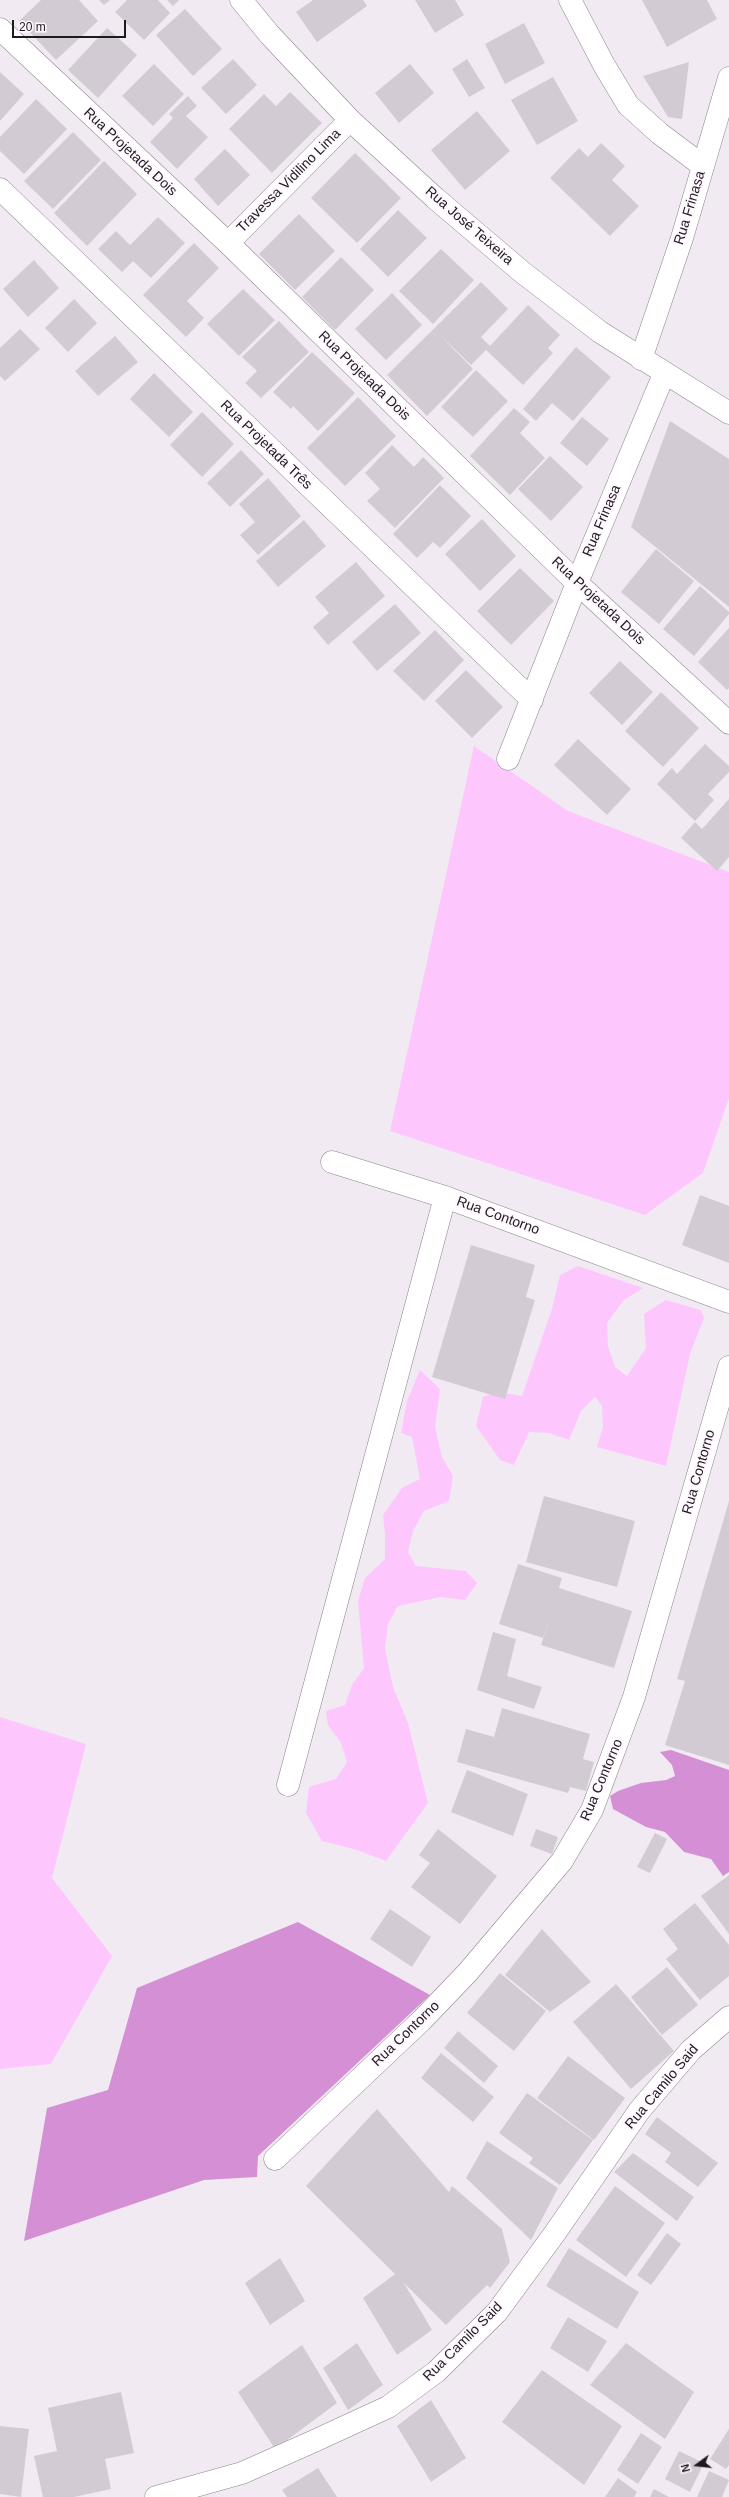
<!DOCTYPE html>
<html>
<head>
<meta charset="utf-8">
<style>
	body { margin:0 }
	#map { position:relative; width:729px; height:2497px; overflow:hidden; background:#f2eaf2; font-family:Helvetica,sans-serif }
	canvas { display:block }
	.north { position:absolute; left:677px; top:2445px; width:40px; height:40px; -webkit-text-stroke:3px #fff7ff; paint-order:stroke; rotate:255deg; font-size:11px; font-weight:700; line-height:16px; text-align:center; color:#1d1a1d }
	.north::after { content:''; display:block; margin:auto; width:14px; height:18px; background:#1d1a1d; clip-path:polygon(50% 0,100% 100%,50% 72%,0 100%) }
	.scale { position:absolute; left:12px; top:20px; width:114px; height:18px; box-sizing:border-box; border:2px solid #1d1a1d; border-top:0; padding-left:5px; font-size:12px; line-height:14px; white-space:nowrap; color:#1d1a1d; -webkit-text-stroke:3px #fff7ff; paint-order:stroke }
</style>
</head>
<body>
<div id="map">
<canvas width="729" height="2497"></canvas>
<div class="north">N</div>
<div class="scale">20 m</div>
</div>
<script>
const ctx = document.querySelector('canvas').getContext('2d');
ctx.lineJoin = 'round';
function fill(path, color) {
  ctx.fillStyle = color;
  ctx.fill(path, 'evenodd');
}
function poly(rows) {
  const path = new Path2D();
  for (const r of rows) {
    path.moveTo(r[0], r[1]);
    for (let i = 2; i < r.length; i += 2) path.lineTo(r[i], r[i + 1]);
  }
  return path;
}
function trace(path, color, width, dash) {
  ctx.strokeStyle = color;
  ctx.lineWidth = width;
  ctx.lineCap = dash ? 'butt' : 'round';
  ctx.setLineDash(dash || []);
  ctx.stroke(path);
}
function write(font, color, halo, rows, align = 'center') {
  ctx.font = font + ' Helvetica,sans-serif';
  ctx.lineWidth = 4;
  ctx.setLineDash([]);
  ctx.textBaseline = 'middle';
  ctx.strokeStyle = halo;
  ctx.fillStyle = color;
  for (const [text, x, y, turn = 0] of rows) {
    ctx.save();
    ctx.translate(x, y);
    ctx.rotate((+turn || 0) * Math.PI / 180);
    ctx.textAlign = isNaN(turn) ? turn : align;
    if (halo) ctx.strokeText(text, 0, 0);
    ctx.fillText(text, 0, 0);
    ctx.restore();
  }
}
const green = poly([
	[474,746,568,811,729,872,729,1098,703,1173,645,1215,390,1131],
	[578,1266,643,1288,624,1300,607,1323,608,1346,615,1367,627,1376,646,1348,644,1314,666,1300,701,1310,704,1318,690,1354,666,1466,597,1447,603,1427,602,1406,595,1397,581,1411,569,1440,549,1433,529,1432,514,1465,500,1460,476,1426,483,1397,496,1392,522,1396,552,1309,560,1275],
	[420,1370,440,1389,435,1427,442,1457,453,1476,449,1501,424,1511,413,1531,408,1552,416,1566,466,1571,477,1583,465,1600,441,1597,398,1606,388,1624,385,1648,393,1687,408,1723,428,1803,386,1861,357,1850,322,1841,306,1813,309,1787,336,1779,347,1762,341,1743,328,1725,326,1711,345,1705,352,1685,364,1668,358,1601,365,1578,385,1559,385,1535,383,1515,402,1488,420,1479,412,1437,401,1433,407,1401],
	[0,1717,86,1744,52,1878,112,1956,51,2064,0,2069]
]);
const forest = poly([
	[671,1750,729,1770,729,1872,723,1876,711,1859,684,1852,665,1832,646,1827,613,1809,610,1796,618,1791,641,1783,666,1780,675,1776,672,1765,660,1752],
	[298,1922,430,1995,258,2156,257,2177,204,2180,24,2241,47,2108,108,2090,137,1988]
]);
const building = poly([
	[41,0,79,0,98,21,56,60,19,21],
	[99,0,110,0,104,5],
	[127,0,158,0,170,13,144,40,115,12],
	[167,0,179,0,173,6],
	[313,0,363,0,367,6,317,42,296,12],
	[415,0,455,0,464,15,435,33],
	[642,0,707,0,717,19,667,47],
	[185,9,222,49,193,76,156,35],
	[524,23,545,63,505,84,485,44],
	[107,28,137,55,98,98,68,70],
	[233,59,257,85,226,114,201,88],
	[467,59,485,88,469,97,452,69],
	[689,62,682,119,668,117,643,76],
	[154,64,184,94,153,126,122,96],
	[410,64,434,93,399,123,375,93],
	[0,72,24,94,0,121],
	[553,77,578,121,537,145,511,100],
	[290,92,322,123,272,173,229,129,264,94,276,106],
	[188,96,197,106,186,116,208,137,177,169,150,142,173,118,169,114],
	[36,99,67,129,24,174,0,151,0,137],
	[477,111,510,151,465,190,431,150],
	[73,132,101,160,53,209,24,181],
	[601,143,625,166,612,180,639,206,610,236,550,178,579,148,588,157],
	[225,149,250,175,218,206,194,179],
	[355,153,401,198,357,243,311,198],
	[104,161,137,194,87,246,54,213],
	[398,210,427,238,388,277,360,249],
	[299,214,335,251,295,290,259,254],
	[158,217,185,243,151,278,133,261,122,272,98,249,116,231,130,245],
	[194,243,219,268,187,301,204,318,186,337,143,295],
	[441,249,474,280,433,324,399,291],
	[341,257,374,290,335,330,302,297],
	[34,260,59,288,28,317,3,289],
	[481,282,508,309,481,337,490,346,528,305,560,335,548,348,553,353,523,385,486,350,471,365,439,334,473,369,427,416,387,375],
	[243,289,275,320,239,356,207,324],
	[392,293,422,325,386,360,355,329],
	[74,299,97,323,68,352,45,328],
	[279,321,309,352,261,398,245,383,257,371,242,357],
	[20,329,40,349,5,381,0,376,0,348],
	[115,336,138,362,98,396,75,371],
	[576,347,611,377,573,421,552,403,536,421,523,409],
	[312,352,355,393,318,431,293,406,291,409,273,392],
	[476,370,508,401,473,437,441,407],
	[154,373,193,412,169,437,130,399],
	[358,397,396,436,345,486,307,448],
	[514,408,530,422,520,433,545,458,510,495,470,456],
	[202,412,234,444,202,477,170,445],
	[582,417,609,439,587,466,560,443],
	[670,421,729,459,729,607,631,527],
	[392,445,414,467,423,457,444,478,395,528,367,501,380,489,365,473],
	[241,450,264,474,230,507,207,483],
	[550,456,583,487,551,521,518,489],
	[268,478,301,516,258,555,240,535,255,522,239,504],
	[440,485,471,516,440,548,433,542,417,558,393,534],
	[482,519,516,556,480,591,445,554],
	[304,520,326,546,278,587,256,561],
	[656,549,694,581,659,624,621,592],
	[356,562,385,596,328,645,313,627,329,613,315,597],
	[520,568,554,601,511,645,477,611],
	[700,586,729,612,729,614,694,656,663,629],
	[395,604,421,633,377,671,352,642],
	[729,628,729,688,727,690,698,662],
	[435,630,464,660,424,701,393,671],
	[620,661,653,692,622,725,589,693],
	[466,670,503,707,472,738,435,701],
	[661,692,699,728,663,767,625,731],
	[578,739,631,789,607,815,554,765],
	[705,744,729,766,729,772,708,794,714,800,695,821,657,784,672,768,677,774],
	[729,799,729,857,717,871,681,838,695,822,702,829],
	[700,1195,729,1206,729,1263,682,1245],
	[471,1245,535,1265,526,1297,535,1300,505,1399,432,1377],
	[544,1496,635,1521,617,1587,526,1562],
	[729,1501,729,1765,665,1745,685,1681,677,1679],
	[518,1564,562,1578,559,1588,632,1611,614,1668,541,1645,551,1615,543,1638,499,1624],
	[493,1632,516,1639,507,1676,542,1687,534,1709,477,1690],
	[502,1708,590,1734,583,1759,594,1762,586,1791,570,1787,568,1793,457,1762,466,1729,494,1737],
	[467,1770,528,1794,513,1836,451,1812],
	[438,1829,497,1876,460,1924,411,1887,430,1863,419,1855],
	[536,1829,558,1837,552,1854,530,1846],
	[655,1833,667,1839,650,1873,637,1867],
	[729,1875,729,1934,701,1896],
	[695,1903,729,1945,729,1976,700,2000,666,1959,678,1949,663,1929],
	[390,1909,431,1937,412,1967,370,1939],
	[542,1929,591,1982,550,2012,505,1975],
	[667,1967,698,2005,662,2035,631,1997],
	[500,1973,546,2011,514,2051,467,2013],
	[616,1984,674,2051,631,2089,573,2022],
	[458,2031,498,2066,484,2083,444,2048],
	[441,2053,494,2097,473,2122,421,2078],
	[568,2056,625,2098,594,2140,537,2098],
	[527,2093,593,2140,560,2185,529,2163,533,2158,499,2133],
	[377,2109,449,2192,452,2186,502,2229,510,2262,490,2288,487,2285,446,2325,404,2283,432,2330,397,2355,363,2298,395,2274,306,2186],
	[657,2117,718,2163,698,2187,665,2162,671,2153,645,2134],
	[487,2141,558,2188,531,2240,466,2178],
	[633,2153,694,2197,677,2221,614,2172],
	[615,2186,665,2223,626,2277,576,2240],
	[667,2233,681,2244,651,2285,637,2275],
	[569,2248,639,2292,617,2329,546,2286],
	[280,2258,305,2301,270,2325,245,2283],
	[568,2317,607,2341,588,2372,550,2348],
	[357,2343,383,2385,348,2410,323,2368],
	[626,2343,694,2392,665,2439,590,2385],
	[302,2345,337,2403,275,2449,238,2392],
	[542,2370,622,2426,584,2485,502,2422],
	[121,2392,134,2453,105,2459,111,2489,74,2497,43,2497,34,2456,57,2451,48,2408],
	[431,2400,466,2458,431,2482,397,2426],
	[0,2426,29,2429,21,2497,0,2494],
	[729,2429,729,2465,726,2469,710,2459],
	[641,2433,662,2447,638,2484,617,2470],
	[679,2451,704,2463,690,2492,665,2479],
	[318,2468,337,2497,287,2497,282,2490],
	[709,2471,729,2480,722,2497,697,2497],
	[618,2478,637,2492,634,2497,605,2497],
	[654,2489,669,2497,650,2497]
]);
const street = poly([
	[241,0,270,35,350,120,435,198,522,272,600,332,729,413],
	[570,0,604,65,628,105,659,133,703,166],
	[0,29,228,243,577,583,729,723],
	[0,189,532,700],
	[228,243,350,120],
	[641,359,682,238,729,78],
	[508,759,577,583,664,374],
	[332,1162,445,1197,729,1302],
	[288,1785,445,1197],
	[275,2159,422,2020,468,1972,562,1861,592,1810,634,1697,729,1367],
	[156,2497,242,2473,312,2442,388,2407,436,2372,497,2312,555,2233,639,2111,691,2050,729,2017]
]);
const streetNames = [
	["Rua Projetada Dois",130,152,43],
	["Travessa Vidilino Lima",289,181,-45],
	["Rua Frinasa",690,208,-73],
	["Rua José Teixeira",469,226,41],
	["Rua Projetada Dois",364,376,44],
	["Rua Projetada Três",266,445,44],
	["Rua Frinasa",602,521,-67],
	["Rua Projetada Dois",598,601,43],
	["Rua Contorno",498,1216,20],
	["Rua Contorno",699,1472,-74],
	["Rua Contorno",602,1780,-67],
	["Rua Contorno",406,2034,-44],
	["Rua Camilo Said",662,2087,-50],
	["Rua Camilo Said",463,2342,-45]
];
fill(green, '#fdc7fe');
fill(forest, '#d48fd5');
fill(building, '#d3cbd3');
trace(street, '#8c858c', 23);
trace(street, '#fff', 22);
write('14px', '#1d1a1d', '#fff7ff', streetNames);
</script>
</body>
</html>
